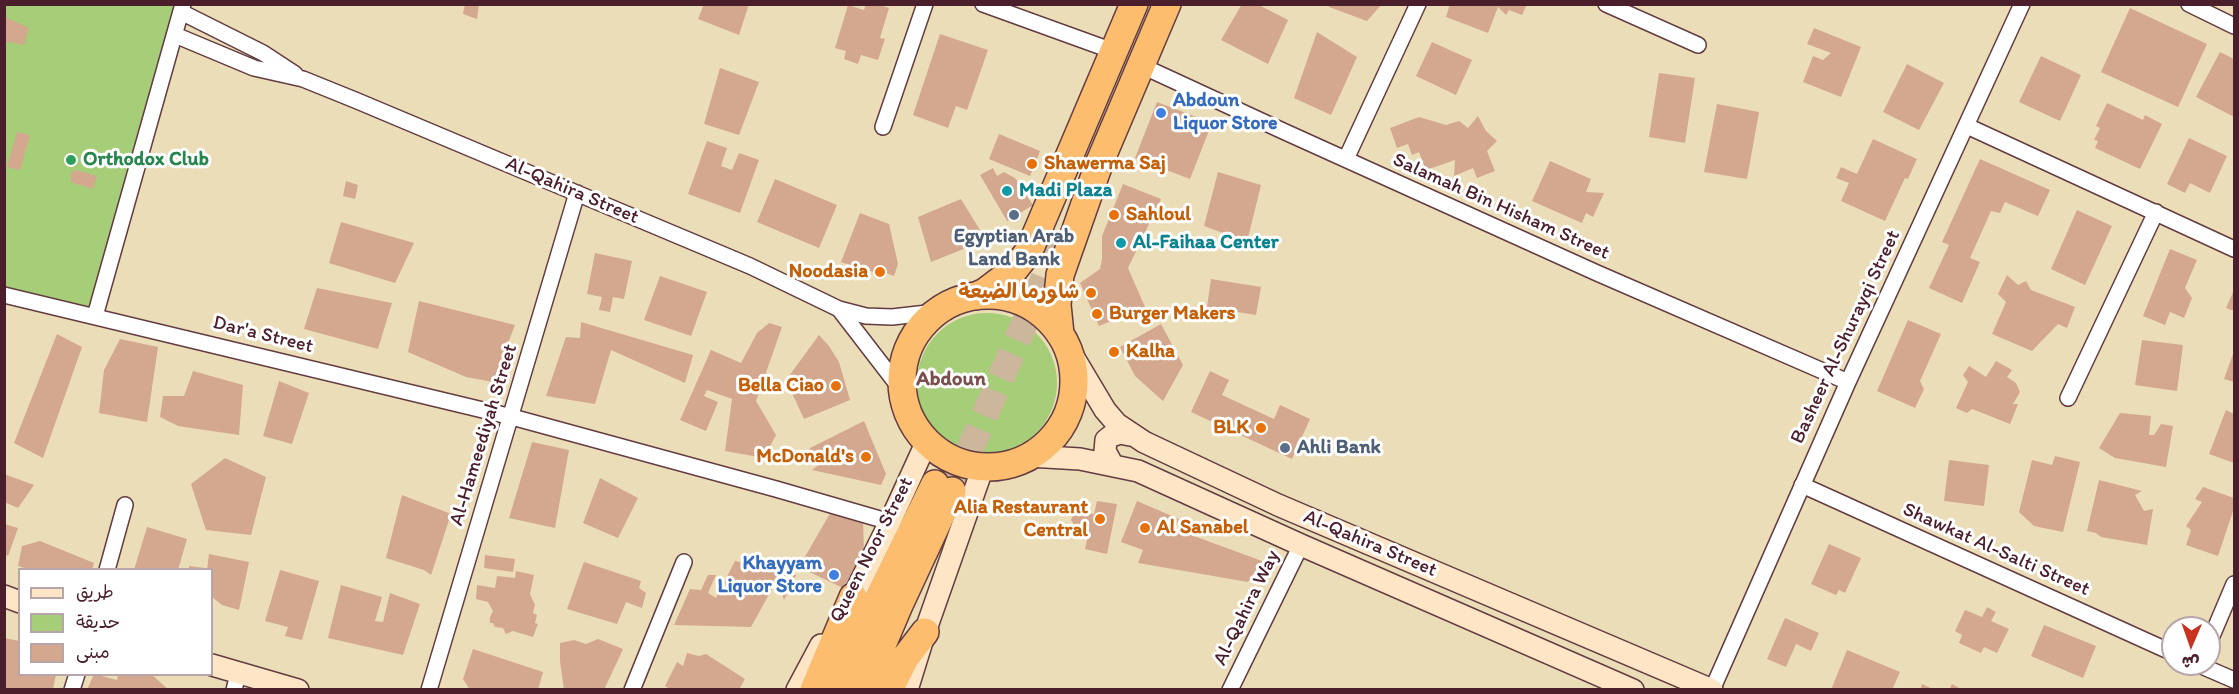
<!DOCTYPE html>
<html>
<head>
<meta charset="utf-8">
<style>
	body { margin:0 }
	#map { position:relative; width:2239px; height:694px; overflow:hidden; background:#ecddb9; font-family:Itim,"Playpen Sans Arabic",sans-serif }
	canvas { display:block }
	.frame { position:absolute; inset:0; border:6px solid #4a1f2b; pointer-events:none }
	.legend { position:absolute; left:18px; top:568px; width:195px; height:108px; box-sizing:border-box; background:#fff; border:2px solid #b7a5aa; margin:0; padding:8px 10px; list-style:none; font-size:18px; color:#4a1f2b }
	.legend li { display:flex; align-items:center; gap:12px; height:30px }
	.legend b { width:30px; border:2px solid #b7a5aa }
	.north { position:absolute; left:2161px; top:616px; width:60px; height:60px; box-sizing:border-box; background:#fff; border:2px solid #b7a5aa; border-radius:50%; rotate:182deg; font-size:16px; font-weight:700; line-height:24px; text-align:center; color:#4a1f2b }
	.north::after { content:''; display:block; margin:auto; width:21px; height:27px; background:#c8321e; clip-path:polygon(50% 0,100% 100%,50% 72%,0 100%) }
</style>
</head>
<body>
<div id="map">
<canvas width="2239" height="694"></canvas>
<div class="frame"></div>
<ul class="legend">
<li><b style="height:8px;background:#fee5c5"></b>طريق</li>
<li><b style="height:16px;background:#a6cd77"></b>حديقة</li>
<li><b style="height:16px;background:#d3a88f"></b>مبنى</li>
</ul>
<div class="north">ش</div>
</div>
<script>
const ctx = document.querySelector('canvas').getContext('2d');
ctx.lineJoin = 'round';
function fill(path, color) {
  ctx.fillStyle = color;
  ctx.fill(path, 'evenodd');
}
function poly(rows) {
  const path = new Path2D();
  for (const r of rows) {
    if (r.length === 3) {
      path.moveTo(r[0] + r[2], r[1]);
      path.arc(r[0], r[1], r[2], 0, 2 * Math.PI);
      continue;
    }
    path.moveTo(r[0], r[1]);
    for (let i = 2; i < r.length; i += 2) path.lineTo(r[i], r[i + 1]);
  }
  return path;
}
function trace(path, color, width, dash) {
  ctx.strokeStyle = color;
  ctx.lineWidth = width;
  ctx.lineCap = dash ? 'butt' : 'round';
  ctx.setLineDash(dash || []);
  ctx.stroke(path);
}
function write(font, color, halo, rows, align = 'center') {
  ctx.font = font + ' Itim,"Playpen Sans Arabic",sans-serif';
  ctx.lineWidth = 6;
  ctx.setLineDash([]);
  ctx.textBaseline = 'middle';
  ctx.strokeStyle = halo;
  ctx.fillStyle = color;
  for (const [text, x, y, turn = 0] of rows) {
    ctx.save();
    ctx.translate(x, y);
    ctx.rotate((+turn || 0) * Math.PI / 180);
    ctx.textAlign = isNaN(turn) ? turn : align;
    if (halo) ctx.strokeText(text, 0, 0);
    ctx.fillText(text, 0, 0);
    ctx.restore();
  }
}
const green = poly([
	[4,5,182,5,93,312,5,288],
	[987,383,70]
]);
const building = poly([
	[465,4,479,4,477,19,463,14],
	[704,4,749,4,739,35,698,19],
	[866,4,876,4,889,8,880,38,885,39,878,60,861,55,858,64,844,59,846,51,835,48,848,5,864,10],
	[1242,4,1257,4,1288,20,1268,64,1221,40],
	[1329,4,1382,4,1367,21,1329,7],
	[1450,4,1527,4,1522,15,1509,10,1506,15,1498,7,1488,33,1446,17],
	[2130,8,2207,44,2178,107,2101,72],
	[5,17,29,28,24,45,4,41],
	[1814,28,1861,47,1841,97,1803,82,1813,56,1823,60,1831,53,1807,44],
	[1317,32,1357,57,1331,115,1294,98],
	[940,34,988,50,967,110,956,106,948,128,913,115],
	[1432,42,1472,60,1456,95,1416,76],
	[2220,52,2234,59,2234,117,2196,97],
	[2041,56,2081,75,2060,121,2019,102],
	[1907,64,1944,83,1919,130,1883,112],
	[720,68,759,82,739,135,704,124],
	[1659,73,1695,78,1685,143,1649,137],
	[1157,102,1212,123,1190,179,1135,158],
	[2107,103,2143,120,2145,115,2162,124,2140,169,2095,148,2098,141,2094,140,2100,128,2096,126],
	[1717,104,1759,112,1747,179,1704,172],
	[1478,116,1486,131,1497,141,1487,151,1495,171,1477,178,1473,168,1454,176,1455,160,1426,170,1419,152,1412,155,1408,144,1397,148,1390,128,1419,117,1446,125,1459,121,1468,128],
	[17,132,30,135,20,170,7,167],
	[999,134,1040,151,1030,176,989,159],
	[2189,138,2227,156,2210,193,2190,183,2185,193,2167,184],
	[1873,139,1917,159,1908,179,1905,178,1885,221,1841,201,1849,183,1836,178,1841,167,1857,174],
	[707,141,727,148,721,166,732,170,739,153,759,160,740,213,688,194],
	[1980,159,2050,190,2038,216,2005,202,2000,213,1991,211,1970,258,1980,262,1962,303,1929,288,1949,245,1942,242],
	[1550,161,1591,179,1586,192,1604,193,1593,217,1586,213,1582,223,1532,201],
	[993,168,997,176,1004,172,1015,178,1033,205,1007,221,980,175],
	[76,170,97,176,93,189,71,182,71,173],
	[1218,172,1261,185,1247,242,1204,226],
	[775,179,837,205,819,248,757,222],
	[346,181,358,185,355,199,343,196],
	[1123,184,1161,199,1128,268,1145,307,1099,326,1080,283,1100,269,1102,259,1102,236],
	[961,199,986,240,931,262,918,217],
	[2077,210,2112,226,2085,285,2051,269],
	[860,213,889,224,898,264,894,276,877,270,876,273,859,267,858,268,841,262],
	[341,222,414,243,395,283,329,263],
	[2170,249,2197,260,2185,288,2192,298,2184,318,2170,312,2165,325,2143,316],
	[595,253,632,261,624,299,613,297,610,312,599,310,602,297,587,294],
	[2007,275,2018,285,2026,281,2031,290,2075,307,2067,328,2058,324,2032,351,1992,334,2006,302,1998,294],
	[660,276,707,292,691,336,644,320],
	[1211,279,1261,287,1256,315,1207,307],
	[317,288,392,303,378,349,304,329],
	[2234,290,2234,311,2226,308],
	[419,301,515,325,493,382,466,377,408,352],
	[1908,320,1941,334,1920,381,1924,389,1915,408,1877,391],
	[581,322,693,355,685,383,611,350,595,404,546,396,566,337,580,338],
	[769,323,782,327,756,401,776,435,764,458,725,451,732,399,707,390,704,396,718,402,706,431,680,420,711,350,741,363,757,333],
	[1161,324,1183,365,1163,401,1135,376,1120,347],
	[57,334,82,347,43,458,14,443],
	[819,335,829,346,839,362,850,400,804,419,786,380],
	[120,339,158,347,147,422,99,413,104,370],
	[2142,340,2183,345,2177,391,2135,385],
	[2234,351,2234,382,2224,379],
	[1996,361,2012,370,2007,377,2016,383,2020,392,2013,404,2018,404,2010,424,1972,409,1967,413,1956,408,1968,382,1963,375,1969,366,1986,377],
	[193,371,243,385,239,435,178,426,160,417,163,396,184,396],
	[1210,371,1229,380,1222,395,1274,419,1280,405,1310,419,1292,459,1191,412],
	[279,381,309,393,292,444,263,436],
	[2226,410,2234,414,2234,463,2209,454],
	[2120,413,2151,416,2149,435,2154,435,2161,424,2173,426,2166,467,2115,458,2099,448],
	[864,421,886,474,881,485,812,470,821,463,807,457,810,448],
	[532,442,569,450,555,528,509,518],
	[2055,456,2080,462,2063,532,2034,526,2019,512,2032,460,2052,465],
	[225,458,266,477,251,535,206,530,191,484],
	[1949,460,1989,465,1984,506,1944,501],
	[4,474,34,485,18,508,4,502],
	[600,478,638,498,618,538,583,523],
	[2099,480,2142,491,2135,495,2144,511,2153,509,2147,545,2101,537,2096,533,2087,531],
	[2203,487,2234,498,2234,508,2218,556,2186,545,2191,530,2186,526,2202,502,2195,499],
	[402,495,451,514,431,575,424,570,386,558],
	[1097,501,1117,504,1107,554,1085,549,1089,530,1076,527,1071,520,1073,514,1077,511,1094,514],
	[1137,501,1179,519,1175,529,1262,561,1248,582,1138,563,1143,550,1121,542],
	[832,510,863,518,864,553,843,588,799,567],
	[4,524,18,528,8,556,4,554],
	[147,527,187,539,178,570,134,570],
	[40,541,94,563,92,570,31,570,18,566,22,546],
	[1829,544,1861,558,1845,593,1839,590,1836,595,1811,584],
	[209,554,249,562,239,610,222,605,212,597,212,570,207,570],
	[485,555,515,559,513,572,484,568],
	[735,561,796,575,784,600,777,580,751,627,674,625,690,589,701,590,708,575,716,575,708,593,716,598],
	[584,562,641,581,639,588,646,593,642,608,626,602,617,624,567,609],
	[189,566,205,568,204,570,189,570],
	[280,570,319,581,302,640,285,636,288,627,265,621],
	[516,571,534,575,530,594,535,605,533,613,537,615,535,623,538,624,533,637,513,631,506,634,503,628,495,627,493,623,490,623,490,617,493,611,488,602,476,599,477,585,495,588,497,576,515,578],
	[341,585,382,597,375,621,383,622,390,593,420,604,403,655,328,638],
	[1987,607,1996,612,1991,621,2009,629,1997,653,1984,647,1981,653,1959,643,1962,635,1955,631,1965,610,1982,617],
	[1785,618,1819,633,1811,651,1796,644,1786,667,1767,659],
	[2044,625,2096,646,2083,678,2031,656],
	[4,638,20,641,20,674,56,674,53,690,4,690],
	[598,639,623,649,604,690,564,690,560,661,560,643,574,640,586,644],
	[473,649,543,672,538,690,470,690,463,679],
	[1847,650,1900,672,1892,690,1831,690],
	[687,653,699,656,706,654,745,679,739,690,671,690,665,686,677,662,683,666],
	[94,674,117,680,118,674,151,674,169,690,87,690],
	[1922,684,1935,690,1920,690],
	[1952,684,1963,690,1949,690]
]);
const highwayTunnel = poly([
	[952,491,1061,239]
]);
const street = poly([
	[983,4,1113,51],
	[1606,4,1698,45],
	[2189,4,2234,26],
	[181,12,263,53,295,74],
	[175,35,254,68,303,79,355,100,750,266,839,309,866,316,892,317,936,312],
	[1140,65,1283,131,1597,273,1848,382],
	[1967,126,2234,249],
	[883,127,925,4],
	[1346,159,1418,4],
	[4,295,512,417,776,489,890,522],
	[839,309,903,392],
	[95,316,183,4],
	[2068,398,2156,212],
	[1802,485,2173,653],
	[107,570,125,505],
	[2209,643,2234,584],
	[2197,664,2234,680],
	[72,690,77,674],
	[234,690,238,674],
	[429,690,577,193],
	[632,690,684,562],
	[1230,690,1301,545],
	[1712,690,1848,382,2022,4]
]);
const secondary = poly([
	[1068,348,1105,410,1117,424,1144,442,1278,505,1712,690],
	[1029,456,1080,459,1138,471,1301,545,1633,690],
	[1112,464,1105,451,1106,440,1111,436,1120,433,1130,435],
	[4,596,20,602],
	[845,609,853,597,890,522,927,441],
	[212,665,298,690],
	[797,690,821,645],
	[907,690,925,632,983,467]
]);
const highway = poly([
	[988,381,86],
	[976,296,985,292,1014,270,1029,251,1134,4],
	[1060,334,1057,305,1060,275,1099,164,1167,4],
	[814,690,853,597],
	[837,690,879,598,935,484],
	[863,690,899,605,952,491],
	[889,690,905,658,925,632]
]);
const markers = [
	[1161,113,6,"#3f7fe0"],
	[71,160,6,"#2e9e5b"],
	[1032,164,6,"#e8710a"],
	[1007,191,6,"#0f9aa8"],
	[1014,215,6,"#5c6f8a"],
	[1114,215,6,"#e8710a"],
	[1121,243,6,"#0f9aa8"],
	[880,272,6,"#e8710a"],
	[1091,293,6,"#e8710a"],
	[1097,314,6,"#e8710a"],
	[1114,352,6,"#e8710a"],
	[836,386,6,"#e8710a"],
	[1261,428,6,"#e8710a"],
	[1285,448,6,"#5c6f8a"],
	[866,457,6,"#e8710a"],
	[1100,519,6,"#e8710a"],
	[1145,528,6,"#e8710a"],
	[834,575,6,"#3f7fe0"]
];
const shopNames = [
	["Abdoun",1173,101],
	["Liquor Store",1173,124],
	["Khayyam",822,564,"right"],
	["Liquor Store",822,587,"right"]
];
const leisureNames = [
	["Orthodox Club",83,160]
];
const foodNames = [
	["Shawerma Saj",1044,164,"left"],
	["Sahloul",1126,215,"left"],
	["Noodasia",868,272],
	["شاورما الضيعة",1079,293],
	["Burger Makers",1109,314,"left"],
	["Kalha",1126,352,"left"],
	["Bella Ciao",824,386],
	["BLK",1249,428],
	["McDonald's",854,457],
	["Alia Restaurant",1088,508],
	["Central",1088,531],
	["Al Sanabel",1157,528,"left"]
];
const streetNames = [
	["Al-Qahira Street",572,191,23],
	["Salamah Bin Hisham Street",1501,207,24],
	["Dar'a Street",263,335,14],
	["Basheer Al-Shurayqi Street",1846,337,-65],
	["Al-Hameediyah Street",484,435,-73],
	["Al-Qahira Street",1370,544,23],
	["Queen Noor Street",872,550,-63],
	["Shawkat Al-Salti Street",1996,550,24],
	["Al-Qahira Way",1247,608,-64]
];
const cultureNames = [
	["Madi Plaza",1019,191],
	["Al-Faihaa Center",1133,243]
];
const serviceNames = [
	["Egyptian Arab",1014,237],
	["Land Bank",1014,260],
	["Ahli Bank",1297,448,"left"]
];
const neighbourhoodNames = [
	["Abdoun",951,380]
];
fill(green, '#a6cd77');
fill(building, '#d3a88f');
trace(highwayTunnel, '#ccb79d', 27, [27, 14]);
trace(street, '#623c40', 18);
trace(secondary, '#623c40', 24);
trace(highway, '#623c40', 30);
trace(street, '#fff', 15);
trace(secondary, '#fee5c5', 21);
trace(highway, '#fcbd6e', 27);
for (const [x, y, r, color] of markers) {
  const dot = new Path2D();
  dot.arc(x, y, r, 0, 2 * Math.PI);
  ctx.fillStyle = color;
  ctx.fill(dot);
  trace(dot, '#fff', 2);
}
write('bold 20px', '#366cbe', '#fff', shopNames, 'left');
write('bold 20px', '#27864d', '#fff', leisureNames, 'left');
write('bold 20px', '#c56008', '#fff', foodNames, 'right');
write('20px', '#4a1f2b', '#fff', streetNames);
write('bold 20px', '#0d838f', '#fff', cultureNames, 'left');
write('bold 20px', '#4e5e75', '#fff', serviceNames);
write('bold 21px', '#7a4f4e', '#fff', neighbourhoodNames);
</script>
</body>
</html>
